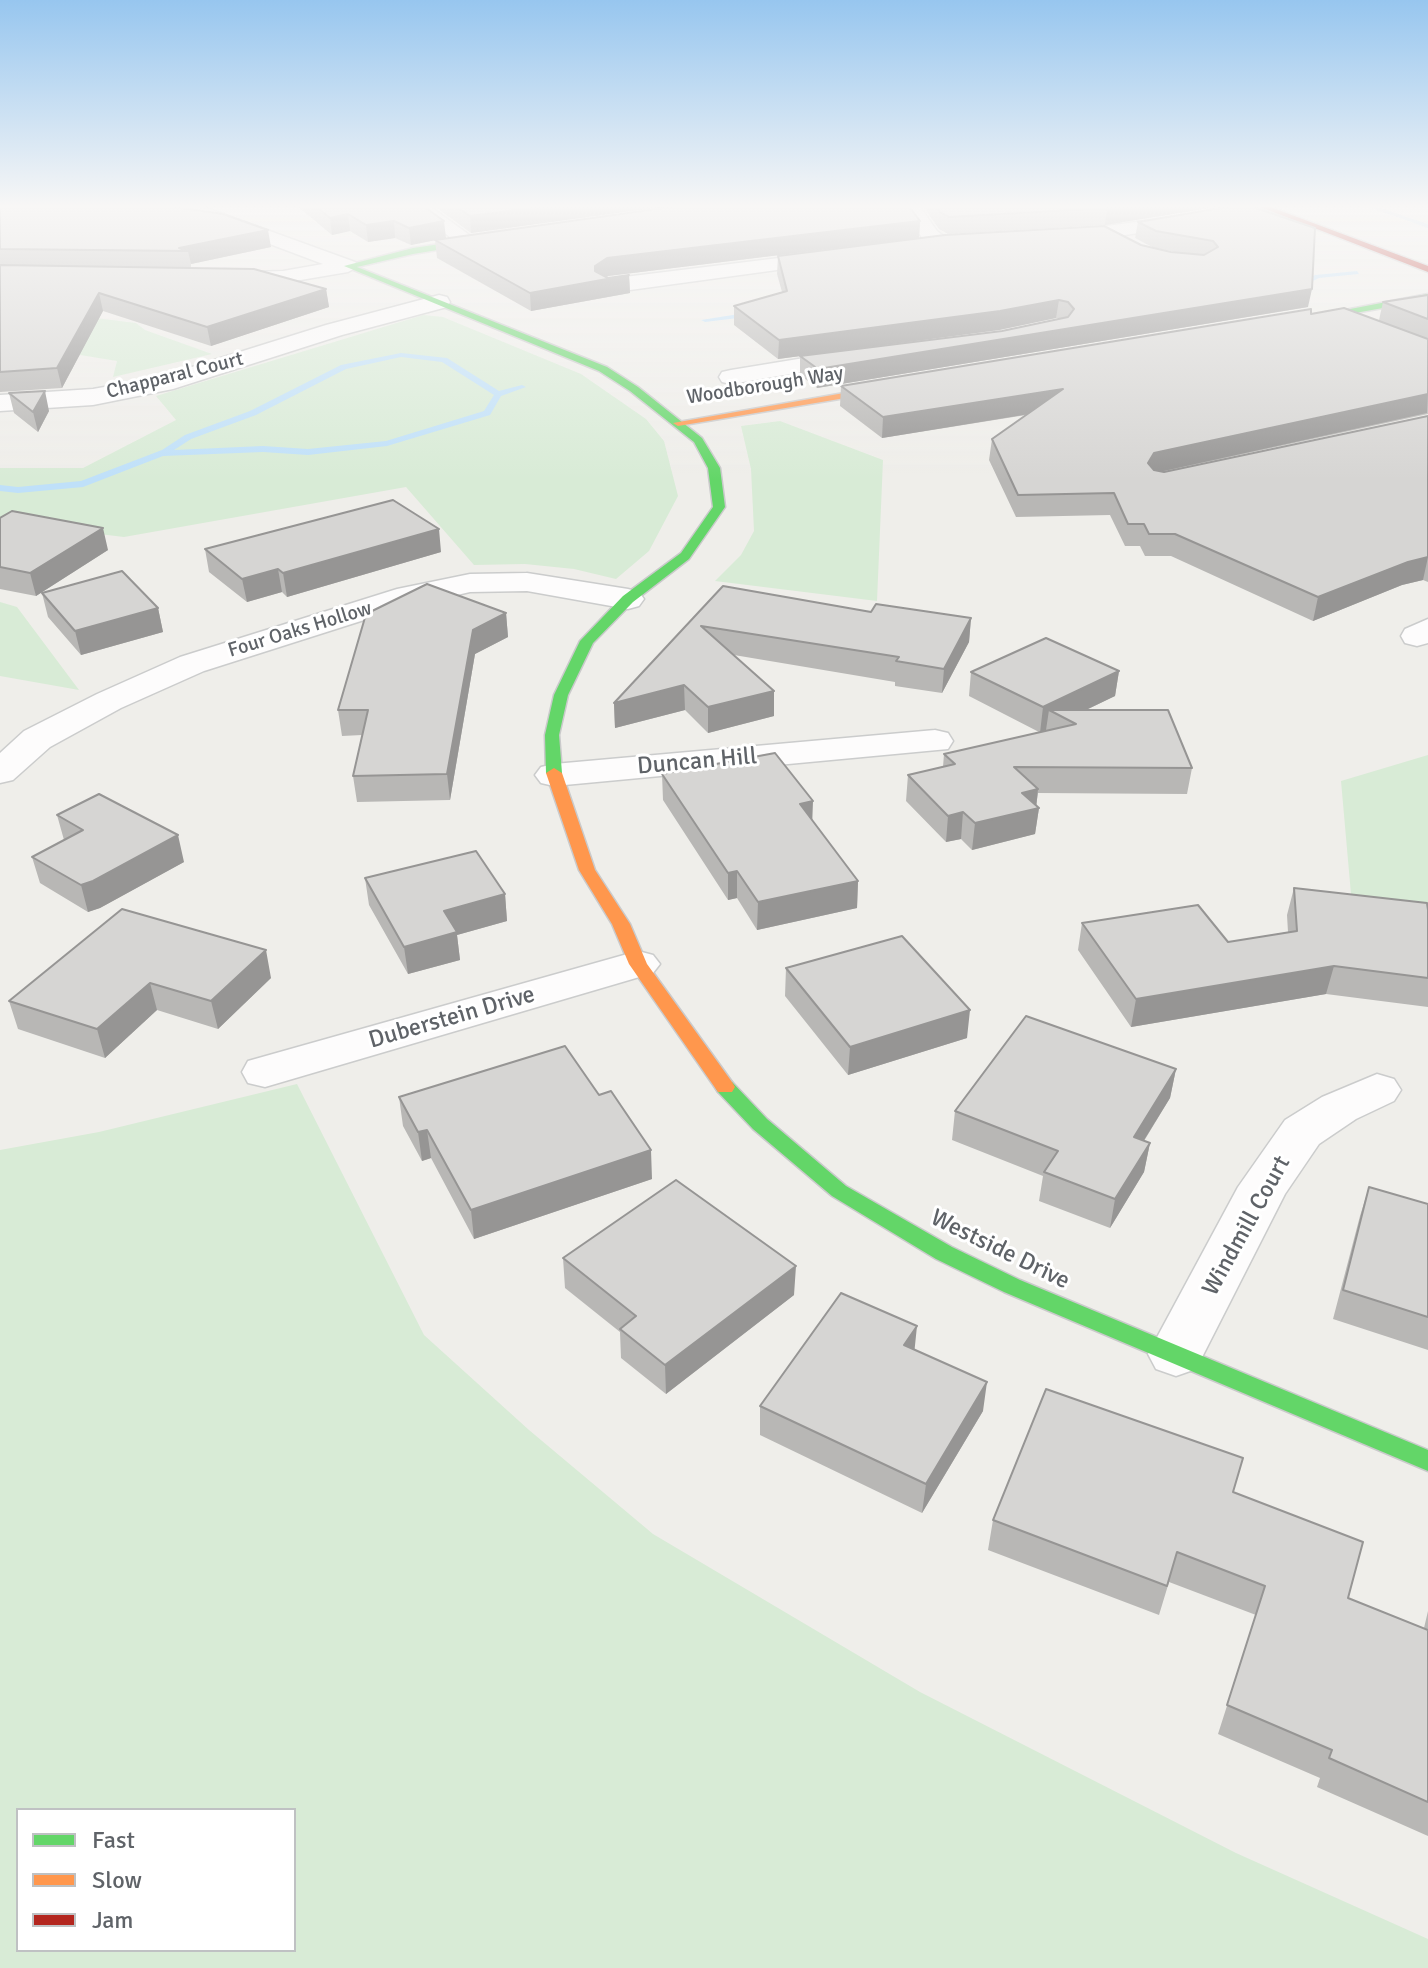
<!DOCTYPE html>
<html>
<head>
<meta charset="utf-8">
<style>
	body { margin:0 }
	#map { position:relative; width:1428px; height:1968px; overflow:hidden; background:#efeeea; font-family:Signika,sans-serif }
	canvas { display:block }
	.legend { position:absolute; left:16px; top:1808px; width:280px; height:144px; box-sizing:border-box; background:#fff; border:2px solid #bfc1c3; margin:0; padding:10px 14px; list-style:none; font-size:24px; color:#5f6368 }
	.legend li { display:flex; align-items:center; gap:16px; height:40px }
	.legend b { width:40px; border:2px solid #bfc1c3 }
</style>
</head>
<body>
<div id="map">
<canvas width="1428" height="1968"></canvas>
<ul class="legend">
<li><b style="height:10px;background:#63d668"></b>Fast</li>
<li><b style="height:10px;background:#ff974d"></b>Slow</li>
<li><b style="height:10px;background:#b3261e"></b>Jam</li>
</ul>
</div>
<script>
const ctx = document.querySelector('canvas').getContext('2d');
ctx.lineJoin = 'round';
function fill(path, color) {
  ctx.fillStyle = color;
  ctx.fill(path, 'evenodd');
}
function poly(rows) {
  const path = new Path2D();
  for (const r of rows) {
    path.moveTo(r[0], r[1]);
    for (let i = 2; i < r.length; i += 2) path.lineTo(r[i], r[i + 1]);
  }
  return path;
}
function trace(path, color, width, dash) {
  ctx.strokeStyle = color;
  ctx.lineWidth = width;
  ctx.lineCap = dash ? 'butt' : 'round';
  ctx.setLineDash(dash || []);
  ctx.stroke(path);
}
function write(font, color, halo, rows, align = 'center') {
  ctx.font = font + ' Signika,sans-serif';
  ctx.lineWidth = 6;
  ctx.setLineDash([]);
  ctx.textBaseline = 'middle';
  ctx.strokeStyle = halo;
  ctx.fillStyle = color;
  for (const [text, x, y, turn = 0] of rows) {
    ctx.save();
    ctx.translate(x, y);
    ctx.rotate((+turn || 0) * Math.PI / 180);
    ctx.textAlign = isNaN(turn) ? turn : align;
    if (halo) ctx.strokeText(text, 0, 0);
    ctx.fillText(text, 0, 0);
    ctx.restore();
  }
}
const green = poly([
	[423,315,443,317,581,374,646,419,664,441,678,496,649,551,616,579,574,569,525,564,474,565,406,487,124,537,0,522,0,468,83,468,176,420,156,396],
	[80,316,136,323,145,330,212,354,113,377,117,361,31,347],
	[780,421,883,460,877,601,715,581,741,555,754,531,751,469,741,426],
	[0,602,17,607,79,690,0,676],
	[1428,755,1428,906,1351,894,1341,781],
	[297,1084,424,1335,529,1430,653,1534,920,1692,1236,1853,1428,1939,1428,1968,0,1968,0,1150,99,1132],
	[18,1810,294,1810,294,1950,18,1950]
]);
const stream = poly([
	[1363,205,1371,205,1428,224,1428,228,1363,205],
	[1357,271,1359,274,1319,278,1299,288,1294,287,1315,275,1357,271],
	[752,312,755,316,705,322,701,320,752,312],
	[401,353,447,358,499,391,522,385,526,387,501,396,490,415,387,446,308,455,263,452,163,456,83,487,18,493,0,491,0,485,18,487,81,481,162,450,185,435,250,411,341,365,401,353],
	[401,357,442,362,494,395,484,411,386,441,308,449,263,446,174,450,191,439,256,415,346,369,401,357]
]);
const street = poly([
	[108,205,168,205,209,209,355,262,359,266,348,272,283,283,223,284,215,283,212,278,215,273,283,271,323,264,206,220,118,211,108,205],
	[407,205,428,205,479,242,469,248,462,246,407,205],
	[888,205,913,205,921,208,937,231,953,243,950,247,936,247,923,239,907,216,890,209,888,205],
	[1194,214,1201,216,1204,220,1201,224,1056,245,1046,239,1056,233,1194,214],
	[836,251,846,257,843,261,608,293,597,286,608,279,836,251],
	[439,295,447,297,450,302,447,307,342,335,173,389,93,405,0,411,0,395,93,389,160,377,326,325,439,295],
	[859,349,867,351,871,356,867,361,731,384,722,382,719,377,722,372,731,370,859,349],
	[527,573,628,589,639,592,644,599,639,606,628,609,527,591,470,592,405,607,204,671,121,708,50,747,13,780,0,783,0,753,24,731,97,694,180,657,397,589,470,574,527,573],
	[1428,619,1428,643,1417,646,1405,643,1401,636,1405,629,1428,619],
	[935,730,948,733,953,741,948,749,554,786,541,783,535,775,541,767,554,764,935,730],
	[638,951,653,955,660,964,653,973,265,1087,248,1083,242,1072,248,1061,638,951],
	[1377,1074,1394,1079,1401,1090,1394,1101,1356,1119,1319,1144,1285,1194,1196,1369,1176,1376,1156,1369,1148,1354,1238,1187,1285,1120,1322,1097,1377,1074]
]);
const fast = poly([
	[495,236,498,240,413,254,357,267,607,367,638,387,702,438,720,468,725,507,689,559,633,602,593,643,568,695,559,735,562,773,554,778,546,773,545,735,554,695,580,641,623,596,681,553,713,507,708,468,694,442,630,391,599,371,344,266,413,248,495,236],
	[1428,294,1428,300,1293,324,1288,321,1428,294],
	[725,1081,732,1082,767,1119,846,1186,952,1247,1020,1280,1428,1450,1428,1471,1004,1292,936,1259,832,1196,753,1129,718,1092,715,1087,725,1081]
]);
const slow = poly([
	[901,383,906,386,905,388,678,426,673,423,901,383],
	[554,768,562,773,595,870,630,924,647,964,732,1082,735,1087,732,1092,718,1092,629,964,612,924,579,870,546,773,554,768]
]);
const jam = poly([
	[1255,205,1265,205,1428,266,1428,272,1255,205]
]);
const wall = poly([
	[0,205,271,247,191,264,191,268,326,289,329,307,211,346,103,311,62,388,0,392],
	[296,205,422,205,446,238,411,245,395,238,368,242,350,231,332,235],
	[433,205,675,205,471,233],
	[916,205,1209,205,1209,208,1105,225,948,234,939,229,922,205],
	[1227,207,1308,307,817,388,800,375,800,356,778,359,734,325,734,306,782,292,777,274,778,256,1141,245,1154,248,1135,238,1138,222],
	[1155,248,1187,254,1171,252],
	[1056,318,1060,319,1002,331,842,351,999,330],
	[920,221,919,238,608,276,606,277,608,278,629,275,630,293,531,311,437,258,435,240],
	[1428,295,1428,414,1161,472,1164,472,1428,416,1428,582,1423,580,1402,585,1313,621,1171,556,1145,556,1140,546,1125,546,1110,515,1016,517,989,460,992,439,1026,415,882,438,840,406,841,386,1311,314,1379,320,1383,302],
	[9,393,49,411,38,432,14,413],
	[0,518,108,550,36,596,0,589],
	[205,549,441,552,287,597,282,592,247,602,209,572],
	[723,586,871,612,971,618,969,642,942,693,895,686,895,682,734,655,774,716,708,733,685,710,615,728,614,703],
	[42,593,158,608,163,632,81,655,48,617],
	[506,613,508,637,475,654,450,800,357,802,353,776,362,735,342,736,338,710],
	[1119,671,1115,696,1086,710,1192,768,1187,794,1038,793,1036,806,1039,808,1035,834,972,850,961,839,946,842,906,801,908,775,943,767,944,754,1039,732,969,696,971,672],
	[662,774,813,821,858,881,857,908,757,930,737,898,728,900,663,800],
	[57,815,184,862,100,908,88,912,40,883,32,857,64,840],
	[365,878,505,894,507,921,457,935,460,960,408,974,369,905],
	[1294,888,1428,910,1428,1007,1326,994,1131,1027,1078,950,1082,923,1228,942,1288,932,1287,915],
	[122,909,271,978,218,1029,157,1010,105,1058,18,1029,9,1001],
	[786,968,967,1038,848,1075,785,996],
	[1176,1069,1170,1098,1144,1141,1150,1143,1144,1172,1110,1228,1039,1201,1043,1176,952,1140,955,1111],
	[399,1097,652,1179,474,1239,431,1158,422,1161,403,1126],
	[1369,1187,1428,1204,1428,1350,1333,1319,1360,1216],
	[563,1258,794,1295,666,1394,621,1358,620,1332,565,1288],
	[914,1350,983,1411,922,1513,760,1435,760,1406],
	[1233,1492,1348,1598,1424,1628,1428,1611,1428,1836,1317,1787,1320,1778,1218,1734,1256,1615,1169,1582,1159,1615,988,1550,993,1520]
]);
const shadedWall = poly([
	[554,205,675,205,471,233,470,216],
	[1131,205,1209,205,1209,208,1105,225,1107,208],
	[348,214,350,231,332,235,330,218],
	[394,221,395,238,368,242,366,225],
	[444,221,446,238,411,245,409,228],
	[920,221,919,238,608,276,601,280,629,275,630,293,531,311,530,293,607,258],
	[268,230,271,247,191,264,188,251,179,248],
	[326,289,329,307,211,346,207,327],
	[1312,289,1308,307,817,388,818,369],
	[99,293,103,311,62,388,57,368],
	[1059,300,1056,318,999,330,778,359,779,340],
	[1063,389,1060,409,882,438,883,417],
	[45,391,49,411,38,432,33,412],
	[1428,394,1427,413,1150,474,1148,463,1154,453],
	[103,528,108,550,36,596,30,573],
	[439,529,441,552,287,597,283,573],
	[1428,557,1423,580,1402,585,1313,621,1318,597,1408,562],
	[278,569,282,592,247,602,242,579],
	[158,608,163,632,81,655,75,631],
	[506,613,508,637,475,654,450,800,447,774,473,630],
	[971,618,969,642,942,693,944,669],
	[1119,671,1115,696,1067,719,1049,710,1046,730,1040,733,1043,707],
	[684,685,685,710,615,728,614,703],
	[774,691,774,716,708,733,708,707],
	[1038,789,1036,809,1039,808,1035,834,972,850,975,823,1022,793],
	[813,801,812,828,800,804],
	[963,812,961,839,946,842,948,816],
	[178,835,184,862,100,908,88,912,81,885],
	[737,871,737,898,728,900,728,873],
	[858,881,857,908,757,930,758,902],
	[505,894,507,921,457,935,460,960,408,974,404,947,444,911],
	[266,950,271,978,218,1029,211,1001],
	[1334,966,1326,994,1131,1027,1136,999],
	[150,983,157,1010,105,1058,97,1029],
	[970,1010,967,1038,848,1075,850,1047],
	[1176,1069,1170,1098,1128,1166,1134,1137],
	[427,1130,431,1158,422,1161,418,1132],
	[1150,1143,1144,1172,1110,1228,1115,1199],
	[651,1150,652,1179,474,1239,471,1210],
	[796,1266,794,1295,666,1394,665,1365],
	[917,1326,914,1355,904,1345],
	[987,1382,983,1411,922,1513,926,1484]
]);
const building = poly([
	[0,205,162,205,223,214,268,230,179,248,188,251,0,249,0,205],
	[314,205,422,205,444,221,409,228,394,221,366,225,348,214,330,218,314,205],
	[454,205,554,205,470,216,454,205],
	[685,205,908,205,920,221,607,258,595,266,595,271,608,278,629,275,530,293,435,240,685,205],
	[935,205,1131,205,1107,208,949,217,940,212,935,205],
	[1232,205,1247,205,1315,228,1312,289,818,369,800,356,1002,331,1068,317,1074,309,1068,302,1059,300,1000,311,779,340,734,306,787,291,778,256,945,235,1104,226,1141,245,1171,252,1204,255,1218,247,1213,241,1156,231,1138,222,1227,207,1232,205],
	[0,265,254,269,326,289,207,327,99,293,57,368,0,372,0,265],
	[1428,295,1428,319,1383,302,1428,295],
	[1344,308,1428,339,1428,394,1154,453,1148,463,1154,470,1164,472,1428,416,1428,557,1408,562,1318,597,1175,534,1149,534,1144,524,1128,524,1114,493,1018,495,992,439,1063,389,883,417,841,386,1311,309,1311,314,1344,308],
	[45,391,33,412,9,393,45,391],
	[393,500,439,529,283,573,278,569,242,579,205,549,393,500],
	[12,511,103,528,30,573,0,567,0,518,12,511],
	[122,571,158,608,75,631,42,593,122,571],
	[427,584,506,613,473,630,447,774,353,776,368,710,338,710,366,614,427,584],
	[723,586,871,612,876,604,971,618,944,669,896,661,899,657,701,626,774,691,708,707,684,685,614,703,723,586],
	[1046,638,1119,671,1043,707,971,672,1046,638],
	[1049,710,1168,710,1192,768,1014,767,1038,789,1022,793,1039,808,975,823,963,812,948,816,908,775,955,764,944,754,1076,724,1049,710],
	[775,753,813,801,800,804,858,881,758,902,737,871,728,873,662,774,775,753],
	[99,794,178,835,93,881,81,885,32,857,83,830,57,815,99,794],
	[476,851,505,894,444,911,457,932,404,947,365,878,476,851],
	[1294,888,1427,903,1428,910,1428,978,1334,966,1136,999,1082,923,1198,905,1228,942,1297,931,1294,888],
	[122,909,266,950,211,1001,150,983,97,1029,9,1001,122,909],
	[902,936,970,1010,850,1047,786,968,902,936],
	[1026,1016,1176,1069,1134,1137,1150,1143,1115,1199,1044,1172,1058,1151,955,1111,1026,1016],
	[565,1046,599,1095,611,1091,651,1150,471,1210,427,1130,418,1132,399,1097,565,1046],
	[676,1180,796,1266,665,1365,620,1329,636,1316,563,1258,676,1180],
	[1369,1187,1428,1204,1428,1317,1343,1290,1369,1187],
	[841,1293,917,1326,904,1345,987,1382,926,1484,760,1406,841,1293],
	[1046,1389,1243,1458,1233,1492,1363,1542,1348,1598,1428,1630,1428,1802,1329,1758,1332,1750,1227,1705,1265,1586,1177,1552,1167,1586,993,1520,1046,1389]
]);
const farStreetnames = [
	["Chapparal Court",175,376,-14],
	["Woodborough Way",765,386,-9],
	["Four Oaks Hollow",300,630,-17]
];
const streetNames = [
	["Duncan Hill",697,762,-5],
	["Duberstein Drive",452,1018,-16],
	["Windmill Court",1247,1226,-61],
	["Westside Drive",1000,1250,26]
];
fill(green, '#d8ebd6');
fill(stream, '#bfe0f9');
trace(street, '#cbcccc', 3);
trace(fast, '#cacacb', 3);
trace(slow, '#cacacb', 3);
trace(jam, '#cacacb', 3);
fill(street, '#fdfcfc');
fill(fast, '#63d668');
fill(slow, '#ff974d');
fill(jam, '#b3261e');
fill(wall, '#b8b7b5');
fill(shadedWall, '#969594');
fill(building, '#d6d5d3');
trace(building, '#969594', 2);
const sky = ctx.createLinearGradient(0, 0, 0, 480);
sky.addColorStop(0, '#97c6ef');
sky.addColorStop(0.43, '#f8f7f6');
sky.addColorStop(1, '#f8f7f600');
ctx.fillStyle = sky;
ctx.fillRect(0, 0, 1428, 480);
write('20px', '#5f6368', '#fff', farStreetnames);
write('24px', '#5f6368', '#fff', streetNames);
</script>
</body>
</html>
